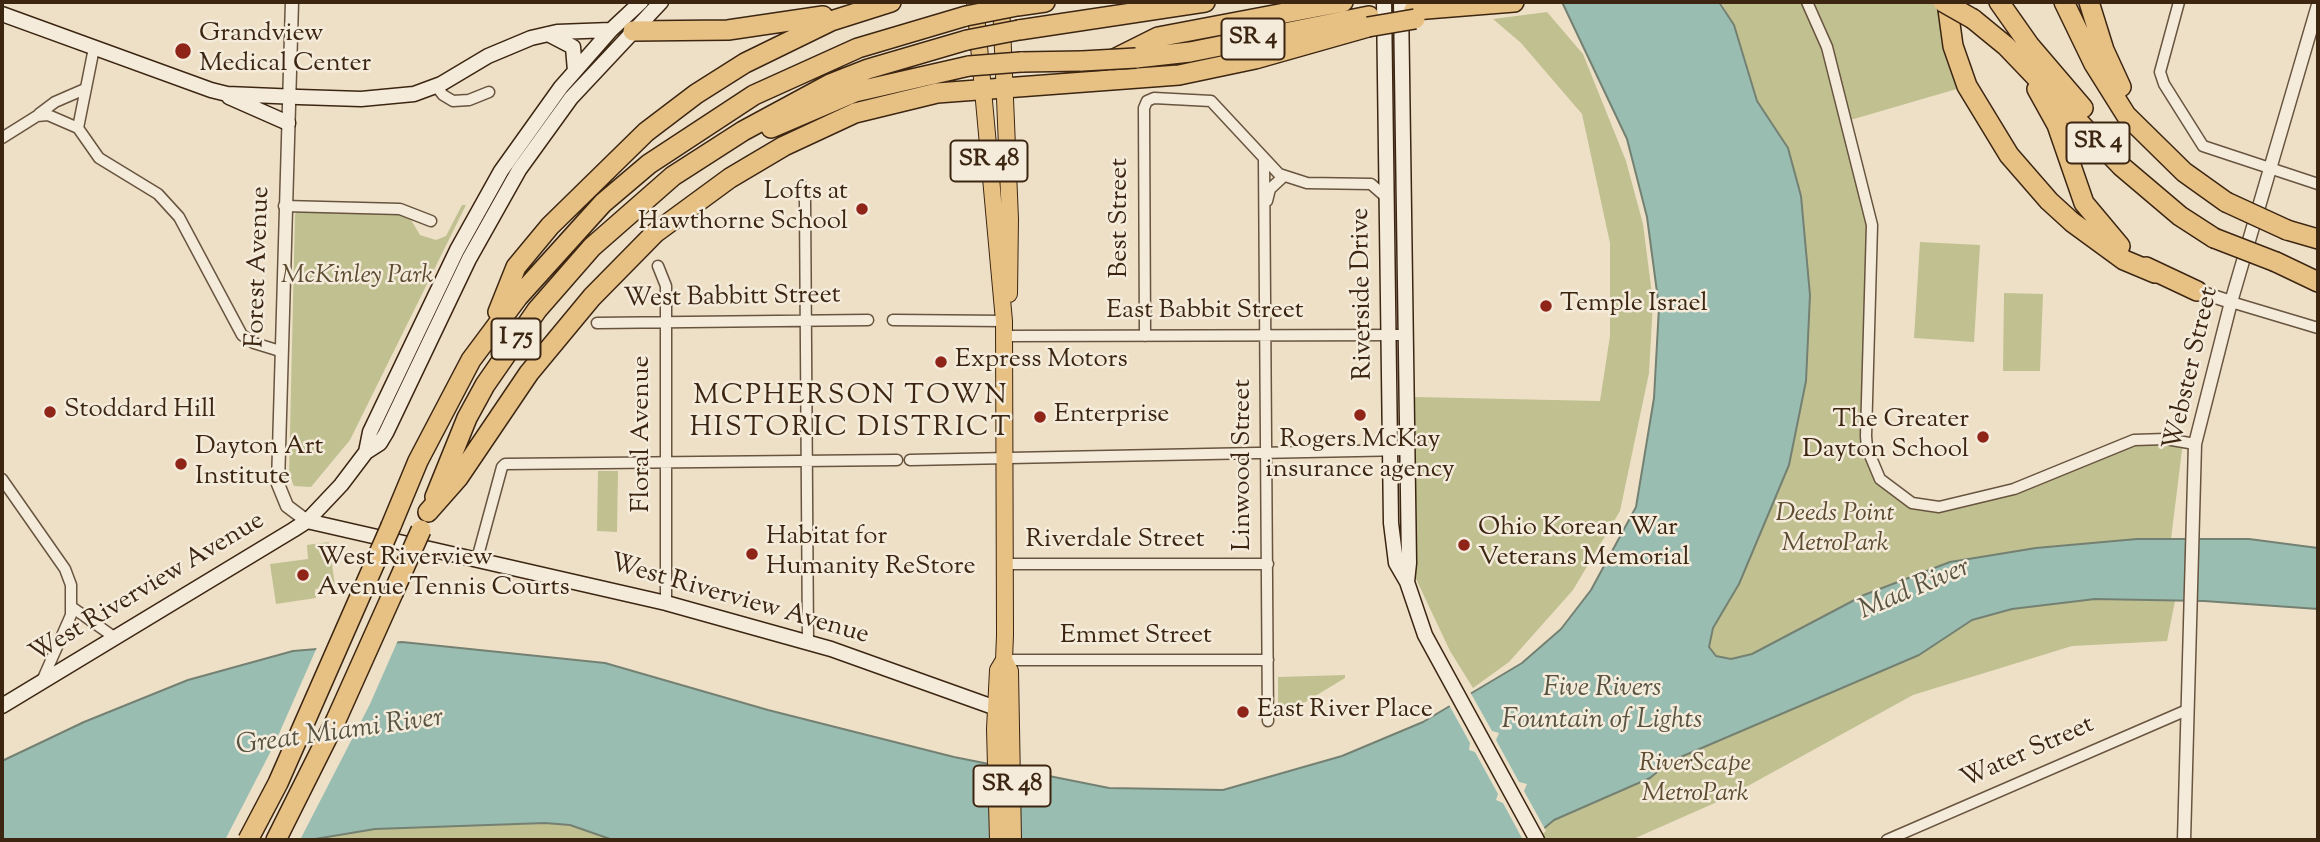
<!DOCTYPE html>
<html>
<head>
<meta charset="utf-8">
<style>
	body { margin:0 }
	#map { position:relative; width:2320px; height:842px; overflow:hidden; background:#eee0c7; font-family:"Sorts Mill Goudy",serif }
	canvas { display:block }
	.frame { position:absolute; inset:0; border:4px solid #3c2612; pointer-events:none }
</style>
</head>
<body>
<div id="map">
<canvas width="2320" height="842"></canvas>
<div class="frame"></div>
</div>
<script>
const ctx = document.querySelector('canvas').getContext('2d');
ctx.lineJoin = 'round';
function fill(path, color) {
  ctx.fillStyle = color;
  ctx.fill(path, 'evenodd');
}
function poly(rows) {
  const path = new Path2D();
  for (const r of rows) {
    path.moveTo(r[0], r[1]);
    for (let i = 2; i < r.length; i += 2) path.lineTo(r[i], r[i + 1]);
  }
  return path;
}
function trace(path, color, width, dash) {
  ctx.strokeStyle = color;
  ctx.lineWidth = width;
  ctx.lineCap = dash ? 'butt' : 'round';
  ctx.setLineDash(dash || []);
  ctx.stroke(path);
}
function write(font, color, halo, rows, align = 'center') {
  ctx.font = font + ' "Sorts Mill Goudy",serif';
  ctx.lineWidth = 5;
  ctx.setLineDash([]);
  ctx.textBaseline = 'middle';
  ctx.strokeStyle = halo;
  ctx.fillStyle = color;
  for (const [text, x, y, turn = 0] of rows) {
    ctx.save();
    ctx.translate(x, y);
    ctx.rotate((+turn || 0) * Math.PI / 180);
    ctx.textAlign = isNaN(turn) ? turn : align;
    if (halo) ctx.strokeText(text, 0, 0);
    ctx.fillText(text, 0, 0);
    ctx.restore();
  }
}
const green = poly([
	[1721,2,1939,2,1949,5,1938,16,1967,86,1847,121,1872,225,1866,436,1880,479,1918,505,1989,497,2121,443,2183,442,2171,539,2036,548,1950,562,1864,595,1752,654,1731,659,1716,656,1709,647,1713,628,1739,584,1789,465,1788,148,1757,101,1734,25],
	[1547,12,1583,54,1626,161,1643,224,1653,302,1649,373,1620,511,1573,590,1509,662,1473,688,1450,651,1416,579,1415,397,1600,401,1610,336,1610,243,1582,114,1521,43,1493,19],
	[462,205,466,205,350,440,311,487,294,486,289,475,295,214,297,212,400,215,411,220,420,235,436,240,446,236],
	[1920,242,1980,245,1974,342,1914,338],
	[2004,293,2043,294,2040,371,2003,371],
	[598,471,618,471,617,532,597,531],
	[329,542,335,586,315,589,316,598,276,604,270,564,308,559,307,545],
	[2095,599,2175,601,2167,641,2072,646,1913,695,1726,798,1631,840,1530,840,1554,820,1650,778,1669,762,1919,655,1972,620,2012,609],
	[1345,675,1345,678,1292,710,1278,710,1278,677],
	[545,823,570,825,613,840,309,840,375,829]
]);
const water = poly([
	[1562,2,1719,2,1734,25,1757,101,1788,148,1801,196,1810,295,1806,381,1789,465,1739,584,1713,628,1709,647,1716,656,1731,659,1752,654,1864,595,1950,562,2036,548,2137,539,2249,539,2318,548,2318,609,2204,601,2095,599,2012,609,1972,620,1919,655,1669,762,1650,778,1554,820,1530,840,613,840,570,825,545,823,375,829,309,840,2,840,2,761,84,722,188,680,293,651,402,642,605,663,768,710,954,757,1109,788,1223,790,1342,756,1423,722,1522,663,1561,629,1591,590,1636,507,1654,398,1659,307,1647,217,1627,139,1562,2]
]);
const pier = poly([
	[399,638,370,704,300,840,225,840,274,745,318,645],
	[1469,690,1492,731,1499,733,1496,740,1519,782,1527,784,1524,791,1546,831,1535,840,1523,840,1503,803,1496,800,1498,794,1475,752,1469,750,1470,743,1448,703]
]);
const minor = poly([
	[1807,2,1827,47,1872,225,1866,436,1867,448,1880,479,1912,503,1939,507,2014,489,2134,440,2166,439,2195,444],
	[2179,2,2160,72,2164,84,2203,146,2318,184],
	[436,86,443,95,453,101,469,100,489,92],
	[39,114,55,102,85,89],
	[78,128,94,48],
	[2,138,37,116,48,115,78,128,99,158,158,194,179,217,242,335,254,343,280,351],
	[1264,160,1268,721],
	[801,185,805,201,808,642],
	[1267,201,1270,189,1284,176],
	[284,206,400,209,431,221],
	[658,266,666,286,666,603],
	[2231,302,2318,328],
	[893,320,1004,321],
	[597,323,868,320],
	[1004,336,1406,335],
	[1145,336,1144,108,1147,101,1154,98,1211,101,1279,174,1307,183,1371,184,1387,198],
	[910,460,1406,450],
	[2,479,65,569,71,585,71,615,42,681],
	[477,559,502,467,505,464,897,460],
	[1005,564,1268,564],
	[73,608,114,637],
	[1004,660,1268,660],
	[1887,840,2187,710]
]);
const tertiary = poly([
	[292,2,278,484,287,506,307,521],
	[2197,291,2231,302],
	[2184,840,2195,444,2231,302,2318,5]
]);
const secondary = poly([
	[1384,2,1391,523,1396,563,1407,582,1425,635,1537,840],
	[1401,2,1409,563,1407,582],
	[2,14,211,90,227,94,299,97,361,99,414,94,441,84,488,56,531,38,557,32,611,30],
	[548,34,573,47,575,71],
	[229,97,288,123],
	[366,452,380,443,386,433,469,259,519,170,571,98,661,2],
	[307,521,666,603,831,649,996,708,1007,709],
	[2,706,293,530,307,521,341,485,366,452,370,432,457,250,501,171,561,87,611,30,641,2]
]);
const primary = poly([
	[975,2,1004,321,1005,635,1004,660,998,670,995,729,998,840],
	[1001,2,1010,219,1009,294],
	[1004,660,1010,671,1013,840]
]);
const motorway = poly([
	[1947,2,1953,46,1967,86,2009,155,2049,201,2072,222,2124,260,2155,273],
	[1999,2,2030,46,2083,108],
	[2064,2,2094,64,2126,115,2184,172,2226,202],
	[2089,2,2104,50,2121,87],
	[1017,6,1045,2],
	[1414,10,1514,2],
	[1973,19,2006,46,2121,166,2180,216,2214,238],
	[1019,30,1205,2],
	[633,31,728,30,823,16],
	[1136,58,1190,52,1369,16],
	[1110,61,1158,37,1343,2],
	[1021,62,1082,61],
	[2037,89,2057,125,2084,203,2120,246],
	[771,128,855,92,969,66],
	[2287,230,2318,239],
	[2276,262,2318,282],
	[2146,267,2197,291],
	[498,312,516,267,550,226,646,132,696,94,745,63,831,21,891,2],
	[435,497,467,418,485,385,537,310,592,247,673,176,743,131,830,84,868,69,967,40],
	[428,512,458,478,529,373,592,297,655,233,730,178,784,146,855,113,937,93,1179,75,1255,59,1368,27],
	[391,526,418,461,471,360,518,297,603,203,649,164,754,95,858,48,966,16],
	[276,840,336,720,393,593]
]);
const motorwayBridge = poly([
	[1943,2,1973,19],
	[966,16,1017,6],
	[1368,27,1415,19],
	[967,40,1019,30],
	[1082,61,1136,58],
	[969,66,1021,62],
	[2226,202,2287,230],
	[2214,238,2276,262],
	[393,593,421,530],
	[248,840,278,783,391,526]
]);
const markers = [
	[183,51,9,"#8f2418"],
	[862,209,7,"#8f2418"],
	[1546,306,7,"#8f2418"],
	[941,362,7,"#8f2418"],
	[50,412,7,"#8f2418"],
	[1360,415,7,"#8f2418"],
	[1040,417,7,"#8f2418"],
	[1983,437,7,"#8f2418"],
	[181,464,7,"#8f2418"],
	[1464,545,7,"#8f2418"],
	[752,554,7,"#8f2418"],
	[303,575,7,"#8f2418"],
	[1243,712,7,"#8f2418"]
];
const shields = [
	[1253,39,63],
	[2098,143,63],
	[989,161,77],
	[516,339,49],
	[1012,786,77]
];
const shieldNames = [
	["SR 4",1253,39],
	["SR 4",2098,143],
	["SR 48",989,161],
	["I 75",516,339],
	["SR 48",1012,786]
];
const poiNames = [
	["Grandview",199,36],
	["Medical Center",199,66],
	["Lofts at",848,194,"right"],
	["Hawthorne School",848,224,"right"],
	["Temple Israel",1560,306],
	["Express Motors",955,362],
	["Stoddard Hill",64,412],
	["Enterprise",1054,417],
	["The Greater",1969,422,"right"],
	["Dayton School",1969,452,"right"],
	["Rogers McKay",1360,442,"center"],
	["insurance agency",1360,472,"center"],
	["Dayton Art",195,449],
	["Institute",195,479],
	["Ohio Korean War",1478,530],
	["Veterans Memorial",1478,560],
	["Habitat for",766,539],
	["Humanity ReStore",766,569],
	["West Riverview",317,560],
	["Avenue Tennis Courts",317,590],
	["East River Place",1257,712]
];
const streetNames = [
	["Best Street",1122,218,-90],
	["Forest Avenue",260,267,-88],
	["Riverside Drive",1364,294,-91],
	["West Babbitt Street",732,299,-1],
	["East Babbit Street",1205,313],
	["Webster Street",2193,369,-77],
	["Floral Avenue",644,434,-90],
	["Linwood Street",1245,465,-90],
	["Riverdale Street",1115,542],
	["West Riverview Avenue",148,589,-31],
	["West Riverview Avenue",739,601,16],
	["Emmet Street",1136,638],
	["Water Street",2028,754,-24]
];
const parkNames = [
	["McKinley Park",357,278],
	["Deeds Point",1835,516],
	["MetroPark",1835,546],
	["RiverScape",1695,766],
	["MetroPark",1695,796]
];
const neighbourhoodNames = [
	["MCPHERSON TOWN",851,398],
	["HISTORIC DISTRICT",851,430]
];
const waterNames = [
	["Mad River",1915,591,-23],
	["Five Rivers",1602,690],
	["Fountain of Lights",1602,722],
	["Great Miami River",340,734,-8]
];
fill(green, '#c0c091');
fill(water, '#9abdb2');
trace(water, '#748172', 2);
fill(pier, '#eee0c7');
trace(minor, '#68543f', 13);
trace(tertiary, '#68543f', 15);
trace(secondary, '#3c2612', 17);
trace(primary, '#3c2612', 18);
trace(motorway, '#3c2612', 22);
trace(minor, '#f4ebdb', 10);
trace(tertiary, '#f4ebdb', 12);
trace(secondary, '#f4ebdb', 14);
trace(primary, '#e7c084', 16);
trace(motorway, '#e7c084', 19);
trace(motorwayBridge, '#3c2612', 22, []);
trace(motorwayBridge, '#e7c084', 19);
for (const [x, y, r, color] of markers) {
  const dot = new Path2D();
  dot.arc(x, y, r, 0, 2 * Math.PI);
  ctx.fillStyle = color;
  ctx.fill(dot);
  trace(dot, '#f4ebdb', 2.5);
}
for (const [x, y, w] of shields) {
  const box = new Path2D();
  box.roundRect(x - w / 2, y - 20.5, w, 41, 5);
  ctx.fillStyle = '#f4ebdb';
  ctx.fill(box);
  trace(box, '#3c2612', 2);
}
write('bold 24px', '#3c2612', null, shieldNames);
write('26px', '#3c2612', '#f4ebdb', poiNames, 'left');
write('26px', '#3c2612', '#f4ebdb', streetNames);
write('italic 26px', '#5d4c32', '#f4ebdb', parkNames);
ctx.letterSpacing = '2px';
write('28px', '#3c2612', '#f4ebdb', neighbourhoodNames);
ctx.letterSpacing = '0px';
write('italic 28px', '#585342', '#f4ebdb', waterNames);
</script>
</body>
</html>
